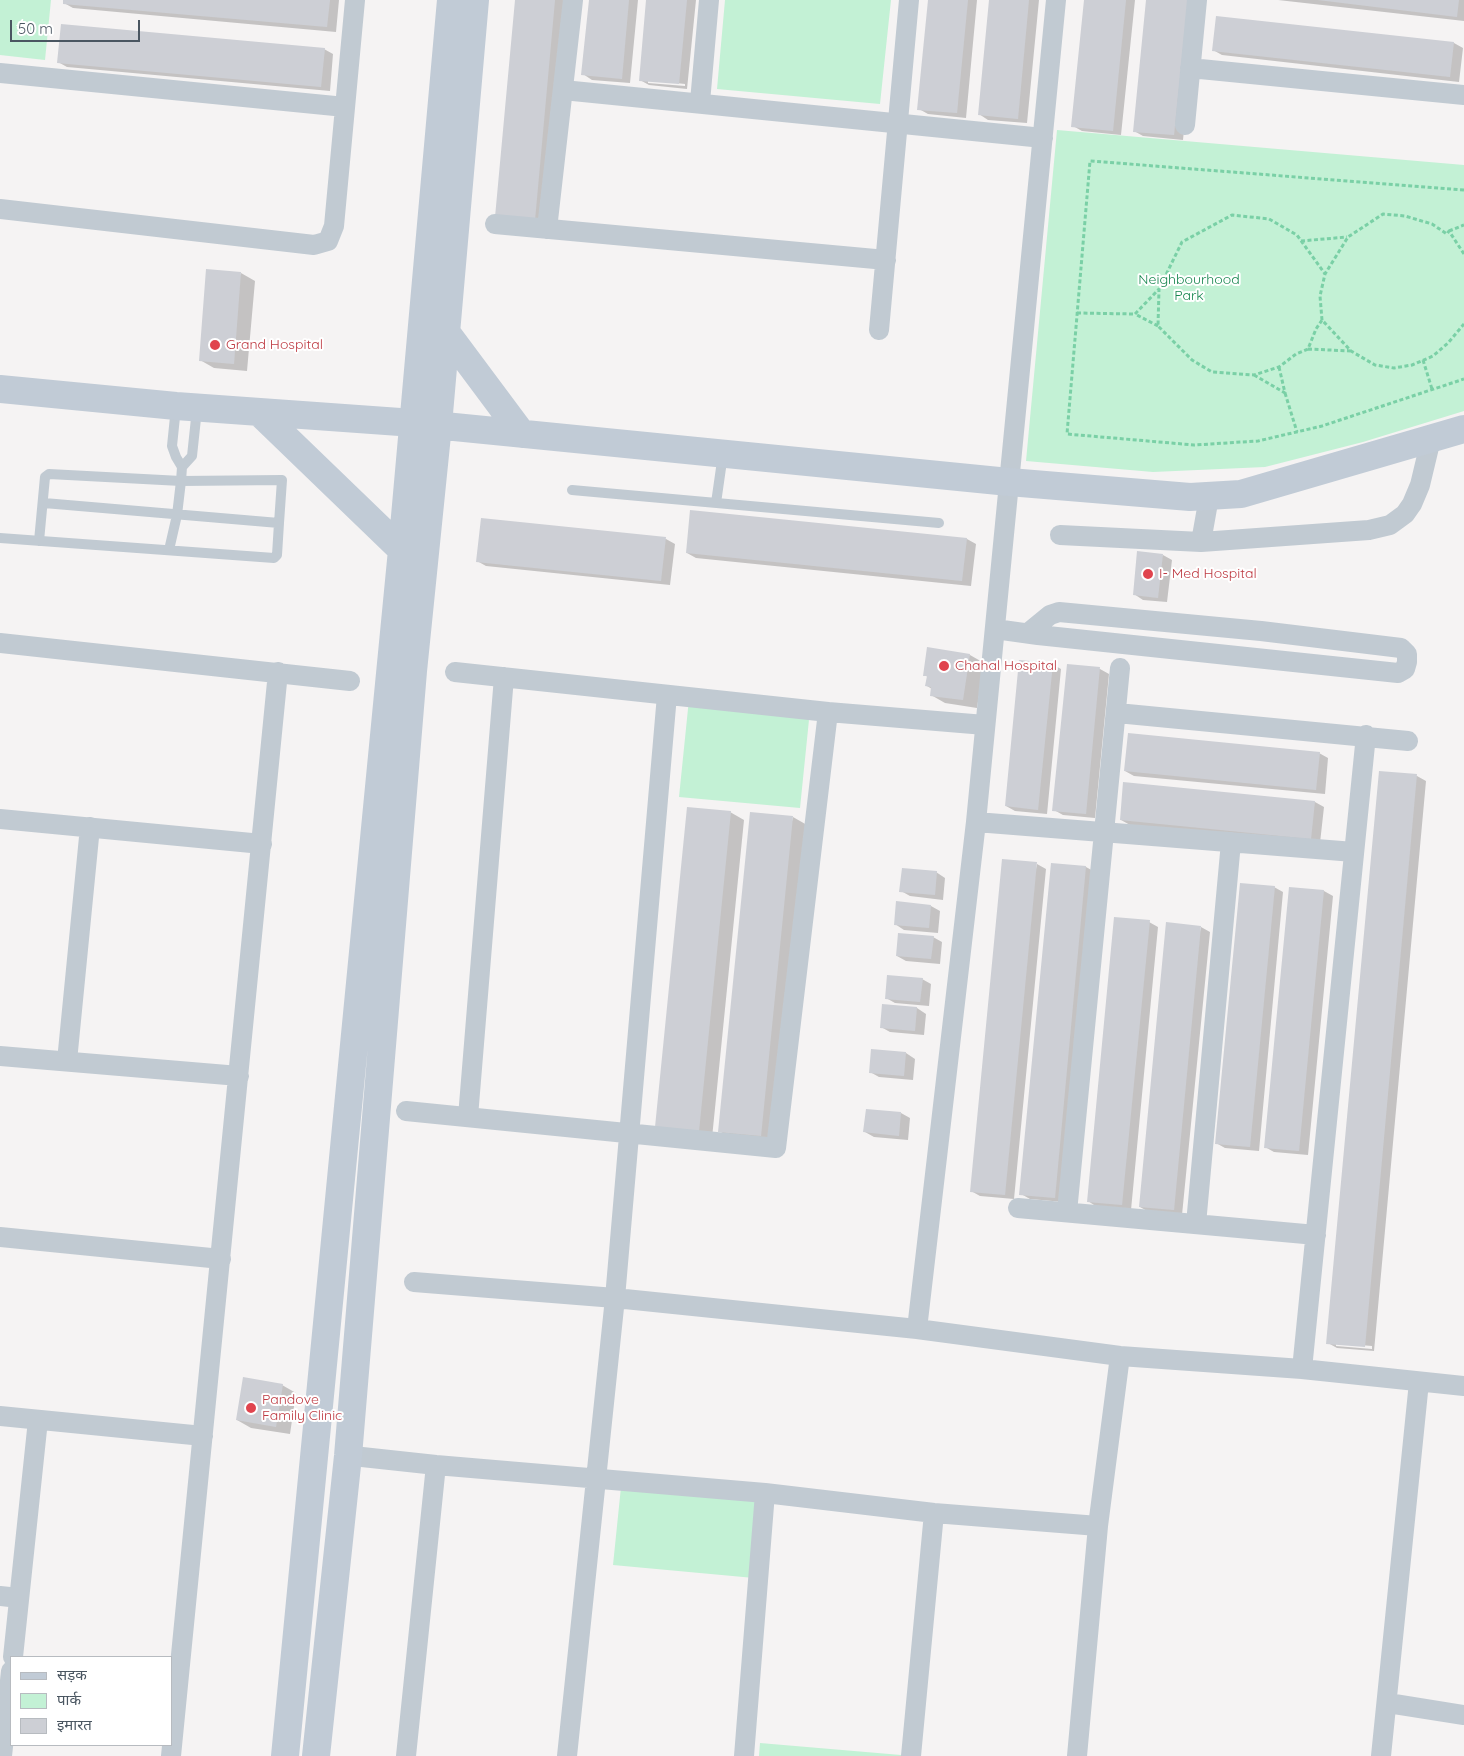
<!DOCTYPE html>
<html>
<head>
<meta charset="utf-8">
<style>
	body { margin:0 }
	#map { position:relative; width:1464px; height:1756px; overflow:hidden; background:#f5f3f3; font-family:Quicksand,"Noto Sans Devanagari",sans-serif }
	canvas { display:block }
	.legend { position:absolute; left:10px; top:1656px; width:162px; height:90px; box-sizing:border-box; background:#fff; border:1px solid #b7bbc0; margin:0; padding:6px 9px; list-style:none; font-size:15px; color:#4a5661 }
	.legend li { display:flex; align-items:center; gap:10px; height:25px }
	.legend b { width:25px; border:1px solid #b7bbc0 }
	.scale { position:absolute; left:10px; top:20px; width:130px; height:22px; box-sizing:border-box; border:2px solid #4a5661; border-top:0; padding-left:6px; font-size:15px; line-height:18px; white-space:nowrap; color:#4a5661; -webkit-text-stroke:4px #fff; paint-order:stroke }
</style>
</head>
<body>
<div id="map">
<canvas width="1464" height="1756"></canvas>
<ul class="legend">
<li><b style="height:6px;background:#c1cbd6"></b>सड़क</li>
<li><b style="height:14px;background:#c3f1d5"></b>पार्क</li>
<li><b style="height:14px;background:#cdcfd5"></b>इमारत</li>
</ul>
<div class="scale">50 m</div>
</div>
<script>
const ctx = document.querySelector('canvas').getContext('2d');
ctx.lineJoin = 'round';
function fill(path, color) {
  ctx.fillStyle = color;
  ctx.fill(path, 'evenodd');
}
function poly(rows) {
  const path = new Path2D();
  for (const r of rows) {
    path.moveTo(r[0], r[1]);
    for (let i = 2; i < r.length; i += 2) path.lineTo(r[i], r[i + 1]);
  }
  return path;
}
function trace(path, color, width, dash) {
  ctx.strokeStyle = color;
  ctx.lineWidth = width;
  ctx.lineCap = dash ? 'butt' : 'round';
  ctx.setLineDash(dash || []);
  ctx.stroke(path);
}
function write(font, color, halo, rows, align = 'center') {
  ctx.font = font + ' Quicksand,sans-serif';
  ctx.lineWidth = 4;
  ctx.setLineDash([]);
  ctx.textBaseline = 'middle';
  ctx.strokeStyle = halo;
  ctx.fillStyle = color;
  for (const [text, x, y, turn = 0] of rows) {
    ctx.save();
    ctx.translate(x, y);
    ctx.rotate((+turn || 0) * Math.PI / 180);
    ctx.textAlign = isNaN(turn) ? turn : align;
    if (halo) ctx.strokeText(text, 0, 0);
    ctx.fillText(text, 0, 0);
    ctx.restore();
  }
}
const green = poly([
	[0,0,51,0,45,60,0,55],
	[725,0,891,0,880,104,717,89],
	[1057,130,1464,165,1464,411,1363,442,1265,467,1153,472,1026,461],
	[689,699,810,710,800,808,679,797],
	[621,1487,761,1499,754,1578,613,1565],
	[760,1743,901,1755,901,1756,759,1756]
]);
const shadow = poly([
	[65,0,339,0,336,32,73,8,64,3],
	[516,0,565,0,544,224,505,221],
	[590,0,638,0,630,83,592,80,583,74],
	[648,0,696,0,687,89,649,85,640,80],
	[648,80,685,84,685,86,648,83],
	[929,0,977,0,966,118,928,114,919,109],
	[990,0,1039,0,1027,123,988,120,979,114],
	[1085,0,1135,0,1121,135,1082,131,1073,126],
	[1148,0,1197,0,1183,140,1143,136,1134,131],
	[1278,0,1464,0,1464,21],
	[1454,43,1463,48,1459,82,1222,55,1213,50],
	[324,49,333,54,330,91,67,67,58,62],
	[241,273,255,281,247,371,214,368,200,360],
	[666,539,675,544,670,585,486,566,477,561],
	[967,539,976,544,971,586,696,558,687,553],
	[1163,555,1172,560,1167,602,1143,600,1134,594],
	[970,655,984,663,977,708,945,703,931,695,932,689,927,686,928,677,924,675],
	[1052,664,1061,669,1047,814,1015,811,1006,806],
	[1068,665,1100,669,1109,674,1095,818,1063,815,1054,810],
	[1319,753,1328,758,1325,794,1134,776,1125,771],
	[1380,772,1417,776,1426,781,1374,1351,1337,1348,1328,1343],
	[1336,1343,1372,1346,1372,1349,1336,1346],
	[1315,802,1324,807,1320,843,1130,825,1121,820],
	[730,812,744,820,712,1138,670,1134],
	[793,817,807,825,775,1143,733,1139,719,1131],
	[1037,864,1046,869,1014,1199,980,1196,971,1191],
	[1053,864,1086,867,1095,872,1063,1202,1030,1199,1021,1194],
	[936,872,945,878,943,900,910,896,901,891],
	[1274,887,1283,892,1259,1151,1225,1148,1216,1143],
	[1290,888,1324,891,1333,896,1308,1155,1274,1152,1265,1147],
	[931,906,940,911,938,933,904,930,895,924],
	[1149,922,1158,927,1131,1210,1097,1207,1088,1201],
	[1201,927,1210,932,1182,1215,1149,1212,1140,1207],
	[933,937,942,942,940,964,906,961,897,956],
	[922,979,931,984,929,1006,895,1003,886,998],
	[883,1005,917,1008,926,1014,924,1035,890,1032,881,1027],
	[906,1053,915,1059,913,1080,879,1077,870,1072],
	[901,1113,910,1118,908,1140,874,1137,865,1132],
	[282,1385,296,1393,290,1434,251,1428,237,1420]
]);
const building = poly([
	[63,0,330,0,327,27,63,4],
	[515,0,555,0,535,220,495,217],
	[589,0,629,0,622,79,581,75],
	[646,0,687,0,679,84,639,81],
	[928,0,968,0,957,113,917,110],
	[989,0,1029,0,1018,119,978,115],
	[1084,0,1126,0,1113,131,1071,127],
	[1146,0,1188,0,1174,135,1133,132],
	[1318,0,1459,0,1457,17],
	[1216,16,1454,42,1450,77,1212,51],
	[61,24,325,48,321,87,57,63],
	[206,269,241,272,234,364,199,361],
	[690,510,967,538,962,581,686,553],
	[481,518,666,537,661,581,476,562],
	[1137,551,1163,554,1158,598,1133,595],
	[927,647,970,654,963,700,930,696,931,687,925,686,927,676,923,676],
	[1019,660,1053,663,1038,810,1005,806],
	[1067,664,1100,667,1086,814,1052,811],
	[1128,733,1320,752,1316,790,1124,771],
	[1379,771,1417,774,1365,1347,1326,1344],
	[1123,782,1315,801,1311,839,1120,820],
	[687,807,731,811,699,1131,655,1127],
	[750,812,793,816,761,1136,718,1132],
	[1002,859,1037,862,1005,1195,970,1192],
	[1051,863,1086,866,1055,1198,1019,1195],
	[902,868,937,871,935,895,899,892],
	[1240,883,1275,886,1250,1147,1215,1144],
	[1289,887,1324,890,1299,1151,1264,1148],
	[896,901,931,905,929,928,894,925],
	[1114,917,1150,920,1122,1205,1087,1202],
	[1166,922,1201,926,1174,1210,1139,1207],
	[898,933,934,936,931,959,896,956],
	[887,975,923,978,920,1002,885,999],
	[882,1004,917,1007,915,1031,880,1028],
	[871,1049,906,1052,904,1076,869,1073],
	[866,1109,901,1112,899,1136,863,1132],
	[243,1377,283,1384,276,1427,236,1420]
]);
const path = poly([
	[1464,190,1090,161,1067,434,1194,445,1258,441,1322,426,1464,379],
	[1449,231,1464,225],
	[1301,241,1347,237],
	[1464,254,1449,231,1447,234,1432,224,1405,216,1383,214,1348,237,1325,274,1320,296,1322,320,1351,351,1375,365,1394,368,1412,365,1433,356,1448,343,1464,324],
	[1077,313,1135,314],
	[1322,320,1316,329,1308,349,1296,354,1279,367,1254,375,1212,372,1192,360,1158,326,1159,289,1182,242,1232,215,1269,219,1297,235,1325,274],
	[1158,326,1135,314,1159,289],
	[1308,349,1351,351],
	[1423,360,1432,389],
	[1254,375,1285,393,1279,367],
	[1285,393,1297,432]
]);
const lane = poly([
	[182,467,192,456,197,409],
	[572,490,939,523],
	[44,503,279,523,282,480,181,481,182,467,176,457,172,446,176,407],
	[716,503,723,454],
	[0,538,274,558,277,555,279,523],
	[39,541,45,477,49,474,181,481,177,515,169,550]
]);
const street = poly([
	[1190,68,1464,95],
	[0,73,345,107],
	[563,90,1043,138],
	[700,102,709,0],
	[1185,125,1197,0],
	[0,209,314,245,328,241,334,226,355,0],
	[495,224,886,260],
	[547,229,573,0],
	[879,330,909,0],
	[1060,535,1201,542,1369,530,1390,525,1405,514,1412,504,1420,485,1431,439],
	[1201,542,1209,497],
	[995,629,1038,635,1398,673,1405,669,1407,662,1407,654,1401,648,1261,631,1059,612,1050,615,1028,633],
	[0,643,350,681],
	[455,672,828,712,985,725],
	[1117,713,1408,741],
	[0,819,262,844],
	[976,822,1354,852],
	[0,1056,239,1076],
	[67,1061,90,827],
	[406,1111,776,1148,828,712],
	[468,1117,504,677],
	[1018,1208,1316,1235],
	[1067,1212,1120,668],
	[1196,1224,1231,842],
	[0,1237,221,1259],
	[414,1282,615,1298,917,1329,1120,1356,1302,1369,1464,1386],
	[917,1329,976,822,1056,0],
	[1302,1369,1366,735],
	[0,1416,203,1436],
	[362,1457,436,1465,765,1493,934,1513,1098,1526],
	[0,1596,19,1598],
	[13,1657,38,1420],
	[1388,1703,1464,1715],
	[2,1756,11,1671],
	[171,1756,278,672],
	[406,1756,436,1465],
	[567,1756,615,1298,667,695],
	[744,1756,765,1493],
	[911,1756,934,1513],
	[1077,1756,1098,1526,1120,1356],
	[1381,1756,1419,1382]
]);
const secondary = poly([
	[446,332,522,434],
	[0,389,176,406,414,423,1009,482,1190,497,1241,494,1464,429],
	[260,413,402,550],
	[285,1756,402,550,451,0],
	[316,1756,348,1456,413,671,438,425,475,0]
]);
const markers = [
	[215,345,6,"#e0444e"],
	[1148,574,6,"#e0444e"],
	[944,666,6,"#e0444e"],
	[251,1408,6,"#e0444e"]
];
const parkNames = [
	["Neighbourhood",1189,280],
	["Park",1189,296]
];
const healthNames = [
	["Grand Hospital",226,345],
	["I- Med Hospital",1159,574],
	["Chahal Hospital",955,666],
	["Pandove",262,1400],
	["Family Clinic",262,1416]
];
fill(green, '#c3f1d5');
fill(shadow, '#0003');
fill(building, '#cdcfd5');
trace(path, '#7ad0a6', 3, [4, 2.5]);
trace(lane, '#c1cad2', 10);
trace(street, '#c1cad2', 20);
trace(secondary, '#c1cbd6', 28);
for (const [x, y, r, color] of markers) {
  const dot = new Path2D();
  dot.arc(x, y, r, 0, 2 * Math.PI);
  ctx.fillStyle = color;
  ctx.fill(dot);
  trace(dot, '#fff', 2);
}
write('14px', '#17864f', '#fff', parkNames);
write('14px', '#be3a42', '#fff', healthNames, 'left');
</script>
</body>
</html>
